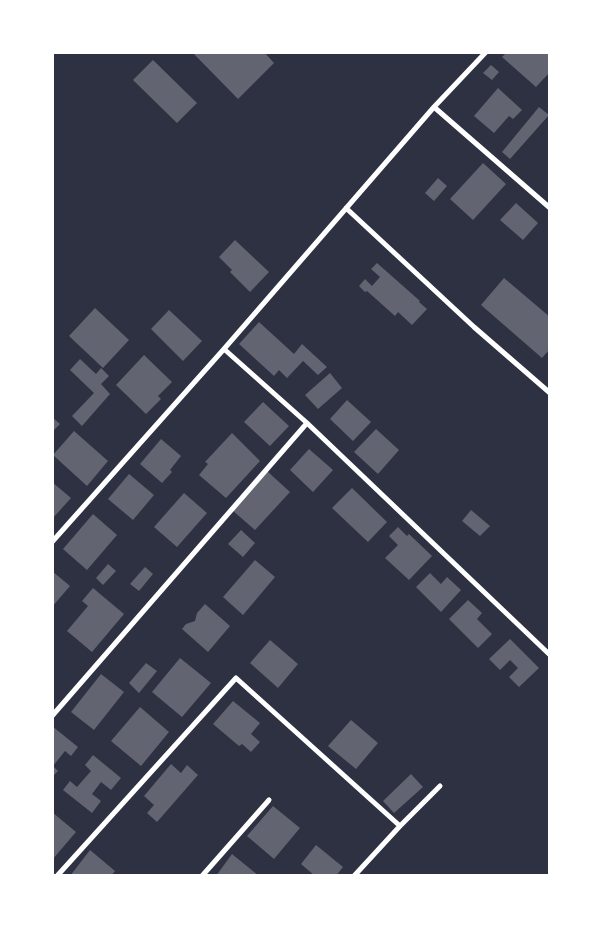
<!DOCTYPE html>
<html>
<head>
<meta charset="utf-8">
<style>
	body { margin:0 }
	#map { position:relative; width:602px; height:928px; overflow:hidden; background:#2d3142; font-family:"Exo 2",sans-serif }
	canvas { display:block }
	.frame { position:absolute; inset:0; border:54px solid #fff; pointer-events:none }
</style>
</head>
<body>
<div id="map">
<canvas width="602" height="928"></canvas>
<div class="frame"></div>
</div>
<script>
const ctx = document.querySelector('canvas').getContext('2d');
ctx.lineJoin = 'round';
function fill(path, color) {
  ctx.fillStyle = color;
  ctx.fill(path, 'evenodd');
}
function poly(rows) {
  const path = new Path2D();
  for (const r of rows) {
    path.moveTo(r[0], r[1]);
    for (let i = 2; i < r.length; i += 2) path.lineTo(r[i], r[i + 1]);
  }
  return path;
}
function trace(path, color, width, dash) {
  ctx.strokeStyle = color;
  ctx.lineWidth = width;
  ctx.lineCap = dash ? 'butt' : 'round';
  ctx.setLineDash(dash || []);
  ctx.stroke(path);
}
const building = poly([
	[192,52,264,52,274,63,238,99],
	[507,52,550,52,550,72,536,87,502,57],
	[153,60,197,103,177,123,133,80],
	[491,65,499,72,492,80,483,73],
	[498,88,522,110,513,119,509,116,494,133,474,116],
	[539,107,549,115,510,159,502,152],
	[483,163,506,184,473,220,450,199],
	[438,178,447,186,434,201,425,193],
	[516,203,538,223,523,240,500,220],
	[235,240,269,272,250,292,230,272,232,270,219,257],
	[377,263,420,301,419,302,427,309,412,325,398,312,395,316,367,291,365,292,359,286,365,279,372,286,380,277,371,269],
	[504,278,550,317,550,349,542,358,481,305],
	[95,308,129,340,103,368,69,336],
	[169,310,202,341,183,361,151,329],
	[259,322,294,354,302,344,327,367,318,375,303,361,287,378,279,370,274,376,239,344],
	[144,355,172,382,158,396,161,399,146,414,116,385],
	[80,359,96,374,101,368,109,376,101,384,110,394,82,426,72,416,94,393,70,370],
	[330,373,342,388,318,409,305,395],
	[347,400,371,422,353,441,330,419],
	[263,402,289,426,270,446,244,422],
	[52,417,60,424,52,432],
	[376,429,399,450,378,474,354,452],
	[74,431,108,461,87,486,53,455],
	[232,433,260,461,226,498,199,475,208,464,205,462],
	[161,439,181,456,170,470,172,472,162,483,140,464],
	[309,449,333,470,313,492,290,470],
	[267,471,290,492,255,530,232,510],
	[129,474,154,495,133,520,108,499],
	[52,482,71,498,52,519],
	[352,488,387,522,368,542,332,508],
	[184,493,207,513,177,547,154,527],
	[471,510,490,526,480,536,462,521],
	[93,514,117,535,87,570,63,549],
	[398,527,407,536,409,534,432,556,409,580,385,558,398,545,389,536],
	[241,530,255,543,243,557,228,544],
	[255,560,275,577,243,615,223,597],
	[108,564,116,571,103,585,96,578],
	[145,567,153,574,139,591,130,584],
	[52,571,70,586,52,607],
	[430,573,441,584,447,577,461,590,441,612,416,587],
	[93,588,124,614,92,652,67,631,88,606,82,601],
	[468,600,482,613,477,619,492,634,478,648,449,619],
	[205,604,230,626,208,652,182,629,186,624,195,621,197,613],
	[510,639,539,668,519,687,509,677,518,668,510,660,500,670,489,659],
	[270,640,298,664,278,688,250,663],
	[180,658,211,683,182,717,152,692],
	[146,663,157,671,139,693,129,683],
	[101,674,124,692,94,730,71,712],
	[233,701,260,723,251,734,260,742,251,752,242,744,239,746,213,724],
	[140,707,169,732,141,766,111,741],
	[351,720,378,743,356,769,328,746],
	[52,726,78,747,71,756,65,751,53,766,58,771,52,777],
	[93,755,121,778,111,790,101,782,92,794,101,801,92,813,63,790,70,781,77,787,91,771,85,765],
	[171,764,181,773,187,765,198,775,157,822,147,813,154,805,144,796],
	[411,774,423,787,394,813,383,801],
	[273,806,300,828,274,859,247,836],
	[52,812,76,832,52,860],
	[316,845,343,867,336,876,315,876,301,864],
	[90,850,115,871,111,876,70,876],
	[232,854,259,876,216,876]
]);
const minor = poly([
	[434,107,550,208],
	[346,208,474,327,550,393],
	[224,349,307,423,550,655],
	[52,542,224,349,434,107,486,52],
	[52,716,307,423],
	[57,876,236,678,400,826],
	[202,876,269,800],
	[354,876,400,826,440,786]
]);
fill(building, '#626471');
trace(minor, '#fff', 5);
</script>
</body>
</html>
